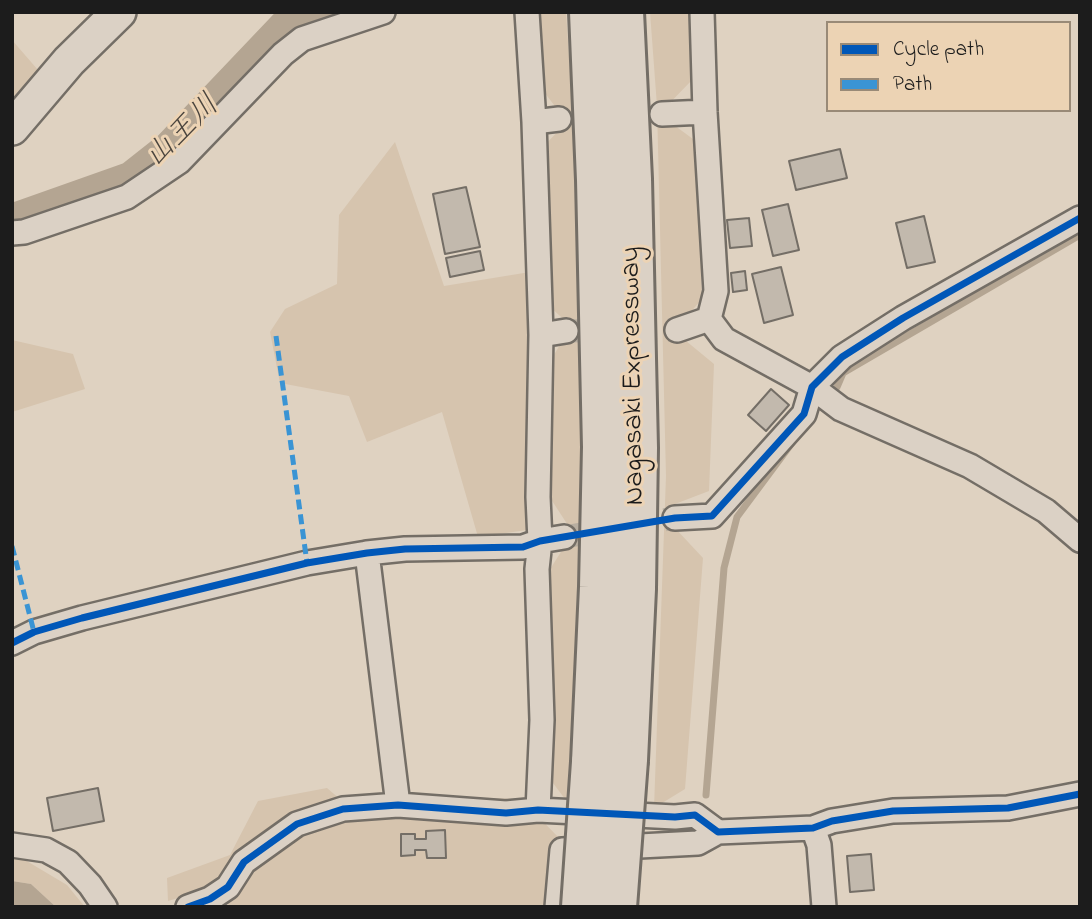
<!DOCTYPE html>
<html>
<head>
<meta charset="utf-8">
<style>
	body { margin:0 }
	#map { position:relative; width:1092px; height:919px; overflow:hidden; background:#dfd2c1; font-family:"Indie Flower",sans-serif }
	canvas { display:block }
	.frame { position:absolute; inset:0; border:14px solid #1c1c1c; pointer-events:none }
	.legend { position:absolute; left:826px; top:21px; width:245px; height:91px; box-sizing:border-box; background:#ecd3b4; border:2px solid #998a77; margin:0; padding:9px 12px; list-style:none; font-size:21px; color:#1c1c1c }
	.legend li { display:flex; align-items:center; gap:14px; height:35px }
	.legend b { width:35px; border:2px solid #998a77 }
</style>
</head>
<body>
<div id="map">
<canvas width="1092" height="919"></canvas>
<div class="frame"></div>
<ul class="legend">
<li><b style="height:9px;background:#0057b8"></b>Cycle path</li>
<li><b style="height:9px;background:#3a94d4"></b>Path</li>
</ul>
</div>
<script>
const ctx = document.querySelector('canvas').getContext('2d');
ctx.lineJoin = 'round';
function fill(path, color) {
  ctx.fillStyle = color;
  ctx.fill(path, 'evenodd');
}
function poly(rows) {
  const path = new Path2D();
  for (const r of rows) {
    path.moveTo(r[0], r[1]);
    for (let i = 2; i < r.length; i += 2) path.lineTo(r[i], r[i + 1]);
  }
  return path;
}
function trace(path, color, width, dash) {
  ctx.strokeStyle = color;
  ctx.lineWidth = width;
  ctx.lineCap = dash ? 'butt' : 'round';
  ctx.setLineDash(dash || []);
  ctx.stroke(path);
}
function write(font, color, halo, rows, align = 'center') {
  ctx.font = font + ' "Indie Flower","Klee One",sans-serif';
  ctx.lineWidth = 6;
  ctx.setLineDash([]);
  ctx.textBaseline = 'middle';
  ctx.strokeStyle = halo;
  ctx.fillStyle = color;
  for (const [text, x, y, turn = 0] of rows) {
    ctx.save();
    ctx.translate(x, y);
    ctx.rotate((+turn || 0) * Math.PI / 180);
    ctx.textAlign = isNaN(turn) ? turn : align;
    if (halo) ctx.strokeText(text, 0, 0);
    ctx.fillText(text, 0, 0);
    ctx.restore();
  }
}
const green = poly([
	[536,12,566,12,573,116,582,477,568,803,547,775,547,574,573,533,547,493,548,365,571,326,548,305,539,151,567,122,538,84],
	[650,12,689,12,692,80,659,114,697,142,702,299,674,331,714,364,709,491,675,504,675,528,703,558,685,789,654,808,666,476,657,106],
	[12,40,38,70,12,99],
	[395,142,444,286,530,272,527,530,478,537,442,412,367,442,349,396,280,383,270,332,285,309,337,284,339,215],
	[12,340,73,354,85,389,12,412],
	[327,788,341,800,403,795,521,799,560,839,553,907,230,907,217,886,168,901,167,878,230,855,258,801],
	[12,859,25,860,67,885,85,907,56,907,31,884,12,881]
]);
const water = poly([
	[12,881,31,884,56,907,12,907]
]);
const stream = poly([
	[837,387,843,373,1080,235],
	[706,795,724,568,737,517,795,439]
]);
const river = poly([
	[12,222,20,221,133,181,171,151,289,27,334,12]
]);
const building = poly([
	[840,149,847,178,796,190,789,161,840,149],
	[466,187,480,247,445,254,433,194,466,187],
	[788,204,799,250,773,256,762,210,788,204],
	[924,216,935,262,907,268,896,223,924,216],
	[749,218,752,246,730,248,727,220,749,218],
	[480,251,484,270,450,277,446,258,480,251],
	[781,267,793,315,764,323,752,274,781,267],
	[745,271,747,290,733,292,731,273,745,271],
	[771,389,789,405,766,431,748,415,771,389],
	[98,788,104,821,53,831,47,798,98,788],
	[445,830,446,858,427,858,426,850,415,850,415,855,401,856,401,834,415,834,415,839,426,839,426,831,445,830],
	[871,854,874,890,850,892,847,856,871,854]
]);
const minorTunnel = poly([
	[566,331,677,330],
	[564,537,675,518]
]);
const minor = poly([
	[527,12,534,122,541,335,538,497,540,541,537,569,542,720,538,810],
	[702,12,705,112,716,291,709,319],
	[662,114,705,112],
	[534,122,559,119],
	[12,233,24,232,127,197,179,162,283,54,302,39,383,12],
	[709,319,724,339,812,387,841,409,970,466,1046,511,1080,540],
	[677,330,709,319],
	[541,335,566,331],
	[675,518,712,516,804,414,812,387,842,357,903,318,1080,218],
	[367,553,398,805],
	[12,643,34,632,82,618,307,563,367,553,405,549,523,547,540,541,564,537],
	[813,828,819,845,824,907],
	[12,845,46,850,68,862,90,885,105,907],
	[188,907,210,899,228,887,244,862,297,824,343,809,398,805,506,813,538,810,675,817,695,815,718,832,813,828,832,821,893,811,1008,808,1080,794],
	[557,907,562,850,698,843,718,832]
]);
const secondary = poly([
	[12,128,69,61,119,12]
]);
const motorway = poly([
	[589,12,596,180,602,447,599,587,591,762],
	[624,12,632,179,638,448,636,589,628,760]
]);
const motorwayBridge = poly([
	[581,907,591,762],
	[617,907,628,760]
]);
const quiet = poly([
	[276,336,307,563],
	[12,546,34,632]
]);
const cycleway = poly([
	[12,643,34,632,82,618,307,563,367,553,405,549,523,547,540,541,675,518,712,516,804,414,812,387,842,357,903,318,1080,218],
	[188,907,210,899,228,887,244,862,297,824,343,809,398,805,506,813,538,810,675,817,695,815,718,832,813,828,832,821,893,811,1008,808,1080,794]
]);
const streetNames = [
	["Nagasaki Expressway",635,376,-91]
];
const waterNames = [
	["山王川",184,133,-44]
];
fill(green, '#d6c4ae');
fill(water, '#b4a592');
trace(stream, '#b4a592', 7);
trace(river, '#b4a592', 40);
fill(building, '#c2b9ad');
trace(building, '#746e66', 2);
trace(minorTunnel, '#b8aea0', 23, [23, 11]);
trace(minor, '#746e66', 28);
trace(secondary, '#746e66', 38);
trace(motorway, '#746e66', 44);
trace(minor, '#dbd1c5', 23);
trace(secondary, '#dbd1c5', 33);
trace(motorway, '#dbd1c5', 38);
trace(motorwayBridge, '#746e66', 44, []);
trace(motorwayBridge, '#dbd1c5', 38);
trace(quiet, '#3a94d4', 5, [10, 5]);
trace(cycleway, '#0057b8', 7);
write('28px', '#1c1c1c', '#ecd3b4', streetNames);
write('italic 30px', '#4b453e', '#ecd3b4', waterNames);
</script>
</body>
</html>
